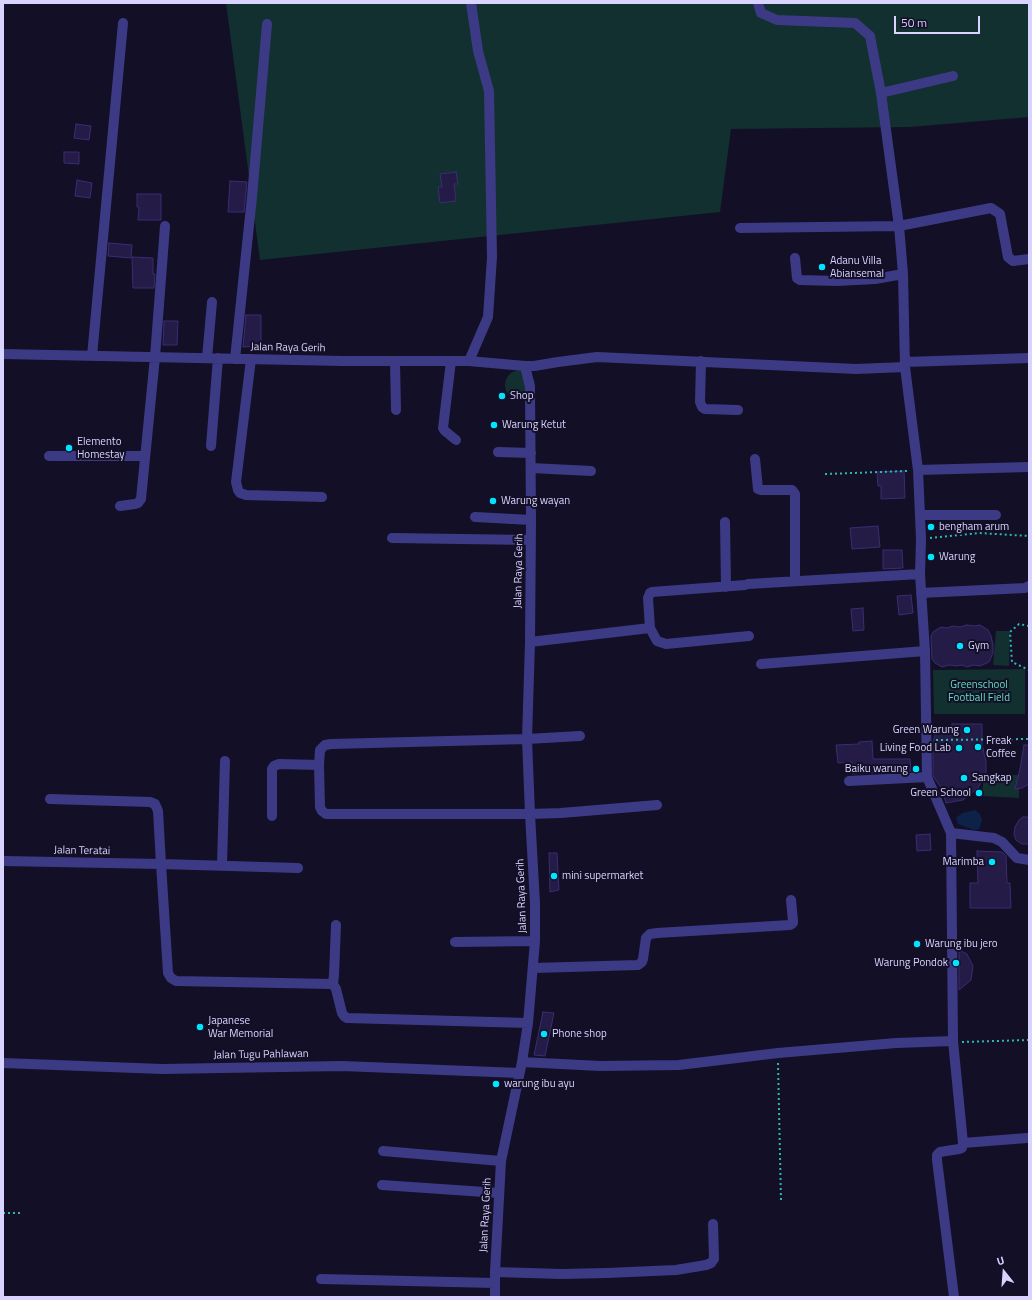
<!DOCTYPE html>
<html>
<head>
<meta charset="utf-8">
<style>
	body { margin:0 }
	#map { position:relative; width:1032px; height:1300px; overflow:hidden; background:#130f26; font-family:"Titillium Web",sans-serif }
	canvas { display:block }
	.frame { position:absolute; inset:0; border:4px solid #d9d4ff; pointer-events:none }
	.north { position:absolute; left:984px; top:1252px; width:40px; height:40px; -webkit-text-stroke:3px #130f26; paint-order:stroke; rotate:343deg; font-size:11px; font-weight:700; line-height:16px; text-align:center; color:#d9d4ff }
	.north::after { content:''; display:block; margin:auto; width:14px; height:18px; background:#d9d4ff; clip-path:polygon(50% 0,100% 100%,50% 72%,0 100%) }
	.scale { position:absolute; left:894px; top:16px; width:86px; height:18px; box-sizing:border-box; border:2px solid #d9d4ff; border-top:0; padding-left:5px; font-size:12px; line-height:14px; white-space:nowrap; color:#d9d4ff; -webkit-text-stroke:3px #130f26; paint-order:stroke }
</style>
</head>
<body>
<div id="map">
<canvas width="1032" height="1300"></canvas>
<div class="frame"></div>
<div class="north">U</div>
<div class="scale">50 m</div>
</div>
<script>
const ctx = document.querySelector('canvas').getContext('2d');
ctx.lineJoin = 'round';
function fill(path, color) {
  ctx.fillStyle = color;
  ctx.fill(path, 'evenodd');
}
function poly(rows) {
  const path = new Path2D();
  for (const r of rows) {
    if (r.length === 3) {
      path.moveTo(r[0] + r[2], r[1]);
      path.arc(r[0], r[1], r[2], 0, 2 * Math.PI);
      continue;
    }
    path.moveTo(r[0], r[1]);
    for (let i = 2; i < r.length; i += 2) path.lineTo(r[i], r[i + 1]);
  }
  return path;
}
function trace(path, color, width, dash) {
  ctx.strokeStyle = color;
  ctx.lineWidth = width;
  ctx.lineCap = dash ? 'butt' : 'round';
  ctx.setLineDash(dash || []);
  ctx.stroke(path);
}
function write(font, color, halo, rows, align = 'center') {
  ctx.font = font + ' "Titillium Web",sans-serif';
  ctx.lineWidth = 4;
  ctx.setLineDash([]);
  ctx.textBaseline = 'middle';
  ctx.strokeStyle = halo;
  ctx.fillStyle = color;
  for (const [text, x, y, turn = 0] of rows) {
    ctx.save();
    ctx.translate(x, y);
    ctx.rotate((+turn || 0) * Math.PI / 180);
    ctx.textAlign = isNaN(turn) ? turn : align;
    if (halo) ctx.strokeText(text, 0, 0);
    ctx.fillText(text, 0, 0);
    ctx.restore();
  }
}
const green = poly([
	[226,3,1029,3,1029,117,910,127,731,129,720,212,260,260],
	[520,385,15],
	[996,631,1010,631,1009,666,993,665],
	[1025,669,1025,714,934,714,933,670],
	[984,774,1019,775,1019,798,982,796]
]);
const water = poly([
	[975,810,980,814,982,821,979,829,974,830,958,824,956,817,963,813]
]);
const building = poly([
	[76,124,91,126,89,140,74,138,76,124],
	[64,152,79,152,79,164,64,163,64,152],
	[456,172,458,184,454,184,456,201,440,203,438,187,442,187,440,174,456,172],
	[77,180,92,183,90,198,75,196,77,180],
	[230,181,247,182,244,212,228,212,230,181],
	[137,194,161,194,161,220,138,220,139,207,137,207,137,194],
	[109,243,132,245,131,258,108,256,109,243],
	[132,257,153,258,153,274,155,274,154,288,133,288,132,257],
	[246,315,261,315,261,346,243,347,246,315],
	[164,321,178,321,177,345,163,345,164,321],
	[904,471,905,498,881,499,881,486,878,486,877,472,904,471],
	[878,526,880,547,852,549,850,528,878,526],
	[883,550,902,550,903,568,883,569,883,550],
	[911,595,913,613,899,615,897,596,911,595],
	[863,608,864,630,853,631,851,609,863,608],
	[967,625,974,626,980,625,988,630,991,636,993,645,993,653,989,662,980,666,974,665,967,667,962,665,956,666,949,665,942,667,935,663,932,659,931,636,933,632,941,627,947,628,953,626,960,627,967,625],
	[952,724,982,724,982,744,986,762,986,772,978,788,963,800,946,803,942,789,933,776,933,741,937,730,952,730,952,724],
	[872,741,873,759,910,759,911,771,852,774,852,762,838,763,836,745,859,744,859,742,872,741],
	[1024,745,1029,745,1029,784,1022,788,1015,789,1020,769,1024,745],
	[1023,817,1029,817,1029,844,1022,844,1016,840,1014,834,1015,827,1019,820,1023,817],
	[930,834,931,850,917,851,916,835,930,834],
	[977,851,1002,852,1006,856,1007,883,1010,883,1011,908,970,908,970,883,978,883,977,851],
	[549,853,557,853,559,890,550,892,549,853],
	[959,950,967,954,973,966,971,980,959,990,959,950],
	[543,1012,554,1013,545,1056,534,1055,543,1012]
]);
const path = poly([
	[825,474,907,471],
	[930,538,979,533,1029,536],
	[1029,626,1019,624,1010,632,1012,662,1029,670],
	[936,740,1029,739],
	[962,1042,1029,1040],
	[778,1063,781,1201],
	[3,1213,21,1213]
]);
const minor = poly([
	[881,93,953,76],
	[740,228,899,226,991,208,1000,214,1008,257,1013,261,1029,259],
	[795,258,797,278,800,280,837,281,875,279,903,274],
	[3,354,343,361,469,361,525,366,530,387,531,520,530,642,527,739,530,814,535,903,535,941,528,1023,522,1062,501,1161,495,1272,495,1297],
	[92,356,123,23],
	[207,358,212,302],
	[235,359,252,197,267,24],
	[251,359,236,482,238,490,240,493,246,495,322,497],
	[395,361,396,410],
	[451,361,443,428,445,431,456,440],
	[469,361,488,317,492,257,489,91,478,51,471,3],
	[701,361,700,402,702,407,705,409,738,410],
	[905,362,1029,358],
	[525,366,534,366,558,362,597,357,856,369,905,367],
	[211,446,218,358],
	[498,452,531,453],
	[49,456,145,456],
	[755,459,758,489,761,490,792,490,795,494,795,581],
	[531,468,591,471],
	[918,470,1029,467],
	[120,506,135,504,138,503,141,499,155,357,165,226],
	[921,515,996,515],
	[475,517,531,520],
	[725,522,726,587],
	[392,538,531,540],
	[748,584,920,574],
	[921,593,1025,588,1029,586],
	[650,628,657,641,666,644,749,636],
	[530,642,650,628,648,598,650,593,652,592,745,585],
	[761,664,925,651],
	[319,765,320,750,325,745,331,744,527,739,580,736],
	[849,781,927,777],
	[50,799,150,802,155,804,158,811,161,864,298,868],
	[272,816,272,769,274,766,279,764,319,765,320,807,322,811,326,814,530,814,561,813,657,805],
	[951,833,994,838,1002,842,1017,858,1029,860],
	[3,861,161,864,168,973,171,978,176,981,333,984,336,989,342,1013,344,1016,347,1018,528,1023],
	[222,865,225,761],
	[455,942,535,941],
	[534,968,638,965,642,962,643,959,646,938,650,934,657,933,790,925,793,923,793,921,791,900],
	[333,984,334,975,336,925],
	[953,1041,963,1143,962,1148,959,1149,940,1152,937,1155,937,1160,954,1297],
	[522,1062,600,1066,679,1065,778,1053,896,1043,953,1041,951,833,927,777,925,651,920,574,921,539,918,470,905,367,903,274,899,226,881,93,870,36,855,23,777,20,761,13,758,3],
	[3,1063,162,1069,342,1066,519,1073],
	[963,1143,1027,1138],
	[383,1151,501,1161],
	[382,1185,499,1193],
	[495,1272,562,1274,607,1273,676,1270,706,1265,711,1263,714,1259,713,1224],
	[321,1279,495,1283]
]);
const markers = [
	[822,267,4,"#00e5ff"],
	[502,396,4,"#00e5ff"],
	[494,425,4,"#00e5ff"],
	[69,448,4,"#00e5ff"],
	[493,501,4,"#00e5ff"],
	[931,527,4,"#00e5ff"],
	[931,557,4,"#00e5ff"],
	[960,646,4,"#00e5ff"],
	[967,730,4,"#00e5ff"],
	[978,747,4,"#00e5ff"],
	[959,748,4,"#00e5ff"],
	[916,769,4,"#00e5ff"],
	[964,778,4,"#00e5ff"],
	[979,793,4,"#00e5ff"],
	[992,862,4,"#00e5ff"],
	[554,876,4,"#00e5ff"],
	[917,944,4,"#00e5ff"],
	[956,963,4,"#00e5ff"],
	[200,1027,4,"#00e5ff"],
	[544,1034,4,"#00e5ff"],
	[496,1084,4,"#00e5ff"]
];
const poiNames = [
	["Adanu Villa",830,261],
	["Abiansemal",830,274],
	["Shop",510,396],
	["Warung Ketut",502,425],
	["Elemento",77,442],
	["Homestay",77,455],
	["Warung wayan",501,501],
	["bengham arum",939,527],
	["Warung",939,557],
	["Gym",968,646],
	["Green Warung",959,730,"right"],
	["Freak",986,741],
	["Coffee",986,754],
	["Living Food Lab",951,748,"right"],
	["Baiku warung",908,769,"right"],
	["Sangkap",972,778],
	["Green School",971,793,"right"],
	["Marimba",984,862,"right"],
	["mini supermarket",562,876],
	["Warung ibu jero",925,944],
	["Warung Pondok",948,963,"right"],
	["Japanese",208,1021],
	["War Memorial",208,1034],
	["Phone shop",552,1034],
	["warung ibu ayu",504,1084]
];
const streetNames = [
	["Jalan Raya Gerih",288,348,1],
	["Jalan Raya Gerih",519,571,-89],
	["Jalan Teratai",82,851,1],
	["Jalan Raya Gerih",522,896,-92],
	["Jalan Tugu Pahlawan",261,1055,-1],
	["Jalan Raya Gerih",486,1215,-87]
];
const parkNames = [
	["Greenschool",979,685],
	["Football Field",979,698]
];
fill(green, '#12302f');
fill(water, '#0c2248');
fill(building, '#241b47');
trace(building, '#3b2d73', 1);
trace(path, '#2fb8b0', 2, [2, 3]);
trace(minor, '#3d3a85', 10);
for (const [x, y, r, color] of markers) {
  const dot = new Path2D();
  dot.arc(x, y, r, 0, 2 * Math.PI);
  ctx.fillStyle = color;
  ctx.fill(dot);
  trace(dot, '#130f26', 1.5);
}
write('11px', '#d9d4ff', '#130f26', poiNames, 'left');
write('11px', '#d9d4ff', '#130f26', streetNames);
write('11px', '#5fe0c0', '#130f26', parkNames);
</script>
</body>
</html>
